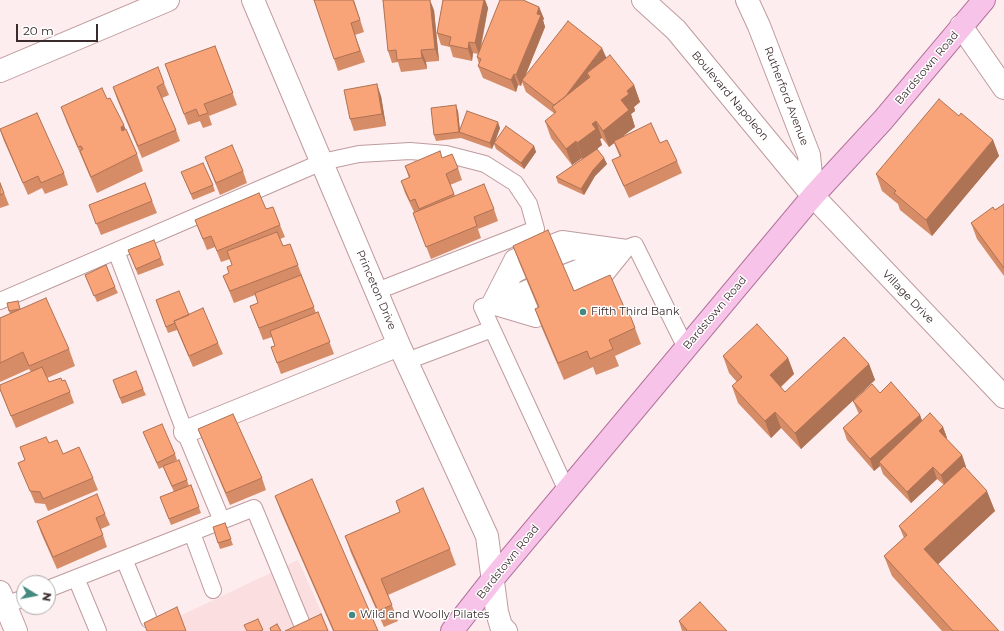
<!DOCTYPE html>
<html>
<head>
<meta charset="utf-8">
<style>
	body { margin:0 }
	#map { position:relative; width:1004px; height:631px; overflow:hidden; background:#fdedee; font-family:Montserrat,sans-serif }
	canvas { display:block }
	.north { position:absolute; left:16px; top:575px; width:40px; height:40px; box-sizing:border-box; background:#fff; border:1px solid #b0abab; border-radius:50%; rotate:100deg; font-size:11px; font-weight:700; line-height:16px; text-align:center; color:#3a2c2d }
	.north::after { content:''; display:block; margin:auto; width:14px; height:18px; background:#458a80; clip-path:polygon(50% 0,100% 100%,50% 72%,0 100%) }
	.scale { position:absolute; left:16px; top:24px; width:82px; height:18px; box-sizing:border-box; border:2px solid #3a2c2d; border-top:0; padding-left:5px; font-size:12px; line-height:14px; white-space:nowrap; color:#3a2c2d; -webkit-text-stroke:3px #fff; paint-order:stroke }
</style>
</head>
<body>
<div id="map">
<canvas width="1004" height="631"></canvas>
<div class="north">N</div>
<div class="scale">20 m</div>
</div>
<script>
const ctx = document.querySelector('canvas').getContext('2d');
ctx.lineJoin = 'round';
function fill(path, color) {
  ctx.fillStyle = color;
  ctx.fill(path, 'evenodd');
}
function poly(rows) {
  const path = new Path2D();
  for (const r of rows) {
    path.moveTo(r[0], r[1]);
    for (let i = 2; i < r.length; i += 2) path.lineTo(r[i], r[i + 1]);
  }
  return path;
}
function trace(path, color, width, dash) {
  ctx.strokeStyle = color;
  ctx.lineWidth = width;
  ctx.lineCap = dash ? 'butt' : 'round';
  ctx.setLineDash(dash || []);
  ctx.stroke(path);
}
function write(font, color, halo, rows, align = 'center') {
  ctx.font = font + ' Montserrat,sans-serif';
  ctx.lineWidth = 3;
  ctx.setLineDash([]);
  ctx.textBaseline = 'middle';
  ctx.strokeStyle = halo;
  ctx.fillStyle = color;
  for (const [text, x, y, turn = 0] of rows) {
    ctx.save();
    ctx.translate(x, y);
    ctx.rotate((+turn || 0) * Math.PI / 180);
    ctx.textAlign = isNaN(turn) ? turn : align;
    if (halo) ctx.strokeText(text, 0, 0);
    ctx.fillText(text, 0, 0);
    ctx.restore();
  }
}
const built = poly([
	[298,560,330,631,148,631]
]);
const service = poly([
	[116,251,185,432,222,521],
	[558,257,571,252,597,250],
	[565,273,605,257],
	[571,286,579,283,609,260],
	[503,289,516,274,522,271],
	[589,295,627,248,635,245,686,348],
	[0,301,322,162,359,154,410,151,446,154,485,164,515,183,529,204,536,229,377,291],
	[494,303,530,287],
	[489,305,513,258,562,239,627,248],
	[507,305,528,305,536,301],
	[542,316,536,319,489,305,482,307,567,491],
	[407,361,492,329],
	[192,533,213,590],
	[124,559,149,620],
	[76,578,98,631],
	[48,589,254,508,304,629],
	[6,605,24,598]
]);
const minor = poly([
	[253,0,399,345,487,536,497,612,501,626,506,631],
	[643,0,676,30,813,196,1004,397],
	[747,0,759,26,809,155,813,196],
	[961,26,1004,88],
	[0,71,168,0],
	[185,432,399,345],
	[0,592,16,631]
]);
const primary = poly([
	[452,631,492,580,813,196,883,120,984,0]
]);
const wall = poly([
	[354,0,364,32,355,35,365,62,338,71,334,59],
	[443,0,485,0,488,8,481,48,539,7,544,19,543,20,545,27,525,77,606,58,634,85,640,102,634,107,635,111,631,114,635,127,623,136,660,143,677,161,682,173,629,198,617,172,612,160,620,157,614,143,609,147,602,138,600,139,602,145,595,150,604,158,607,164,595,176,584,195,558,183,556,177,583,159,582,158,572,165,551,138,545,121,555,114,526,92,522,82,521,86,518,85,516,92,483,78,478,66,479,64,477,57,478,54,473,53,472,61,453,57,450,47,441,45,437,33],
	[434,10,439,61,426,62,427,69,401,72,398,62,392,63,388,51],
	[215,46,237,105,209,116,212,125,203,128,200,121,188,125,165,64],
	[164,83,169,95,162,98,176,130,180,141,142,158,117,99,113,87],
	[381,96,386,126,354,131,350,119],
	[107,99,137,154,143,171,97,193,67,123,61,107],
	[458,111,460,129,500,128,495,142,534,146,536,152,524,169,496,149,494,144,492,149,461,138,436,141,434,135],
	[959,116,993,140,999,156,932,236,900,210,898,204,882,191,876,174],
	[0,130,64,173,68,185,45,194,42,188,28,195,4,141],
	[205,157,243,171,247,183,220,195,209,168],
	[442,158,458,168,462,180,450,185,455,196,494,209,498,221,478,229,481,238,431,259,413,213,414,212,405,193,401,181,409,178,405,166],
	[181,172,213,185,215,191,193,200],
	[0,183,9,205,0,208],
	[145,183,157,213,101,235,89,205],
	[1004,204,1004,276,977,239,971,223,995,210],
	[266,209,280,225,285,237,280,239,283,246,290,244,316,313,318,312,334,354,281,374,271,347,275,346,272,337,263,340,250,306,258,303,255,295,234,303,223,276,229,273,232,265,230,259,221,262,215,247,207,250,195,220],
	[513,246,574,291,628,316,635,328,641,344,615,356,619,366,596,375,593,367,564,380,541,326,535,309,538,308,519,262],
	[128,250,161,258,164,265,138,275],
	[85,275,115,287,118,293,97,302],
	[156,300,189,315,218,343,223,354,193,367,177,330,168,333],
	[20,309,69,349,75,366,47,378,49,382,62,381,70,392,74,403,16,428,0,390,31,372,29,369,0,382,0,318,10,314,9,311],
	[723,356,788,358,794,374,781,387,785,392,869,364,875,380,801,449,781,428,771,438,738,403,732,386,737,382,729,373],
	[115,386,143,389,146,395,122,404],
	[880,393,920,415,922,421,943,427,947,438,946,439,962,455,966,467,965,467,995,511,937,564,999,631,942,631,892,576,884,556,904,538,899,526,944,485,937,479,911,503,883,474,880,466,874,471,847,440,843,428,859,414,858,412,853,401],
	[198,429,262,478,266,490,230,505,203,441],
	[143,432,175,454,177,460,169,464,187,480,189,486,191,485,201,513,171,525,160,497,174,492,163,467,159,469],
	[49,443,93,478,98,490,48,511,45,504,35,503,18,463,25,460,20,447],
	[275,496,378,631,333,631,281,512],
	[396,501,450,549,456,565,388,595,398,621,384,627,351,553,345,536,400,512],
	[105,514,110,525,101,529,107,547,57,569,41,533,37,521],
	[225,523,233,545,220,549,218,543],
	[679,621,727,631,682,631]
]);
const shadedWall = poly([
	[430,0,434,10,439,61,435,49],
	[484,0,485,0,488,8,479,54,475,43],
	[539,7,544,19,543,20,545,27,523,81,522,80,522,82,521,86,516,75],
	[469,42,473,53,472,61,468,49],
	[602,48,607,59,587,73,590,81,557,107],
	[421,50,426,62,427,69,422,58],
	[514,74,518,85,516,92,511,80],
	[377,84,381,96,386,126,382,114],
	[634,85,640,102,634,107,635,111,631,114,635,127,609,147,603,131,627,91],
	[456,105,458,111,460,133,459,132],
	[596,121,602,138,600,139,602,145,583,160,577,143,592,124],
	[498,122,500,128,492,149,490,143],
	[124,125,130,142,127,144,121,127],
	[993,140,999,156,932,236,926,220],
	[576,141,582,158,572,165,566,149],
	[534,146,536,152,524,169,521,163],
	[604,158,607,164,595,176,584,195,581,189,593,170],
	[788,358,794,374,776,391,770,375],
	[869,364,875,380,801,449,795,433],
	[775,412,781,428,771,438,765,421],
	[920,415,924,426,879,462,880,466,874,471,870,459],
	[943,427,947,438,943,442,939,431],
	[962,455,966,467,945,487,941,475],
	[933,467,937,479,911,503,907,492],
	[987,491,995,511,932,570,924,549]
]);
const building = poly([
	[314,0,353,0,360,20,351,23,360,51,334,59,314,0],
	[383,0,430,0,435,49,421,50,422,58,397,60,396,50,388,51,383,0],
	[443,0,484,0,475,43,469,42,468,49,449,45,451,37,437,33,443,0],
	[500,0,523,0,539,7,537,14,541,15,516,75,514,74,511,80,478,66,481,59,477,57,500,0],
	[568,21,602,48,565,97,554,105,522,80,568,21],
	[215,46,233,93,204,104,208,113,199,116,196,109,184,114,165,64,215,46],
	[610,55,634,85,627,91,629,94,621,100,629,110,603,131,596,121,592,124,596,129,577,143,576,141,566,149,545,121,556,112,552,107,590,77,587,73,610,55],
	[158,67,164,83,157,87,176,130,138,146,113,87,158,67],
	[377,84,382,114,350,119,344,90,377,84],
	[102,88,107,99,110,98,124,125,121,127,122,131,126,129,137,154,91,177,80,151,83,149,81,146,78,147,61,107,102,88],
	[939,99,959,116,961,113,993,140,926,220,894,193,896,191,876,174,939,99],
	[456,105,459,132,434,135,431,108,456,105],
	[467,111,498,122,490,143,459,132,467,111],
	[37,113,64,173,41,183,38,176,23,183,0,129,37,113],
	[651,123,660,143,667,140,677,161,624,186,612,160,621,156,614,141,651,123],
	[506,126,534,146,521,163,494,143,506,126],
	[232,145,243,171,216,183,205,157,232,145],
	[597,149,604,158,593,170,581,189,556,177,597,149],
	[440,151,442,158,452,154,458,168,446,174,454,194,419,209,415,199,410,201,401,181,410,177,405,166,440,151],
	[203,163,213,185,191,194,181,172,203,163],
	[0,183,4,193,0,195,0,183],
	[145,183,152,201,96,224,89,205,145,183],
	[484,184,494,209,474,217,477,226,426,247,413,213,484,184],
	[259,193,266,209,273,207,280,225,217,251,211,236,203,239,195,220,259,193],
	[1004,204,1004,268,971,223,993,207,995,210,1004,204],
	[548,230,574,291,610,275,628,316,630,315,635,328,609,340,613,349,590,359,587,351,558,363,535,309,539,307,513,246,548,230],
	[277,232,283,246,290,244,298,265,230,291,223,276,229,273,227,267,232,265,227,251,277,232],
	[154,240,161,258,136,269,128,250,154,240],
	[106,265,115,287,94,296,85,275,106,265],
	[301,275,314,307,259,328,250,306,258,303,255,293,301,275],
	[179,291,189,315,174,321,175,323,166,327,156,300,179,291],
	[46,298,69,349,29,366,23,352,0,363,0,318,46,298],
	[18,301,20,309,9,311,7,303,18,301],
	[203,308,218,343,189,356,174,321,203,308],
	[318,312,330,342,277,363,271,347,275,346,270,331,318,312],
	[757,324,788,358,770,375,785,392,844,337,869,364,795,433,775,412,765,421,732,386,742,377,723,356,757,324],
	[42,367,49,382,61,378,62,381,65,380,70,392,11,416,0,389,0,385,42,367],
	[136,371,143,389,120,398,113,380,136,371],
	[891,382,920,415,870,459,843,428,862,411,853,401,872,384,880,393,891,382],
	[930,413,943,427,939,431,962,455,941,475,933,467,907,492,879,462,930,413],
	[233,414,262,478,226,493,198,429,233,414],
	[162,424,175,454,157,463,143,432,162,424],
	[46,437,49,443,57,440,63,454,79,447,93,478,43,499,40,492,30,491,18,463,25,460,20,447,46,437],
	[179,460,187,480,172,486,163,466,179,460],
	[964,466,987,491,924,549,999,631,953,631,884,556,907,535,899,526,964,466],
	[312,479,378,631,334,631,275,496,312,479],
	[191,485,199,507,169,519,160,497,191,485],
	[423,488,450,549,381,579,392,605,378,611,345,536,400,512,396,501,423,488],
	[97,494,105,514,96,518,103,535,53,557,37,521,97,494],
	[225,523,231,539,218,543,213,527,225,523],
	[700,602,727,631,686,631,687,630,679,621,700,602],
	[177,607,186,631,147,631,144,623,177,607],
	[321,614,328,631,285,631,321,614],
	[258,619,263,630,260,631,247,631,244,625,258,619],
	[277,624,281,631,271,631,270,628,277,624]
]);
const markers = [
	[583,312,4,"#458a80"],
	[352,615,4,"#458a80"]
];
const streetNames = [
	["Bardstown Road",927,68,-50],
	["Boulevard Napoleon",730,96,50],
	["Rutherford Avenue",786,96,69],
	["Princeton Drive",376,290,67],
	["Village Drive",908,297,46],
	["Bardstown Road",715,313,-50],
	["Bardstown Road",508,562,-51]
];
const poiNames = [
	["Fifth Third Bank",591,312],
	["Wild and Woolly Pilates",360,615]
];
fill(built, '#fbdee0');
trace(service, '#bf9b9e', 18);
trace(minor, '#bf9b9e', 24);
trace(primary, '#b2749d', 24);
trace(service, '#fff', 16);
trace(minor, '#fff', 22);
trace(primary, '#f8c3e8', 22);
fill(wall, '#d68c67');
fill(shadedWall, '#ae7254');
fill(building, '#f9a378');
trace(building, '#ae7254', 1);
for (const [x, y, r, color] of markers) {
  const dot = new Path2D();
  dot.arc(x, y, r, 0, 2 * Math.PI);
  ctx.fillStyle = color;
  ctx.fill(dot);
  trace(dot, '#fff', 1.5);
}
write('11px', '#3a2c2d', '#fff', streetNames);
write('11px', '#3a2c2d', '#fff', poiNames, 'left');
</script>
</body>
</html>
